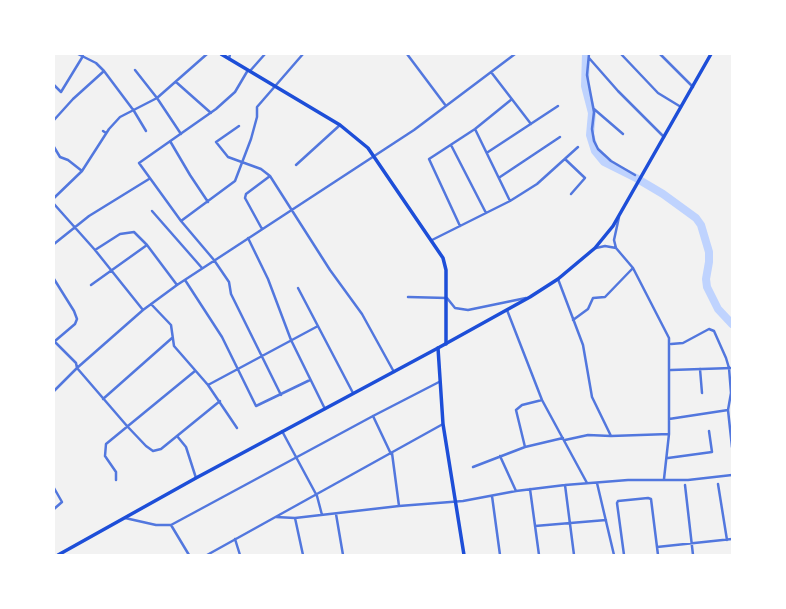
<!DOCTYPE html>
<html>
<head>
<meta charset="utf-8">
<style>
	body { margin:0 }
	#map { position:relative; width:786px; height:609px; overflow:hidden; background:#f2f2f2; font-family:"IBM Plex Serif",serif }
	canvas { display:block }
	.frame { position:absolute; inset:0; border:55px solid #fff; pointer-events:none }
</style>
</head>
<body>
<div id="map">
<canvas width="786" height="609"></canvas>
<div class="frame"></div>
</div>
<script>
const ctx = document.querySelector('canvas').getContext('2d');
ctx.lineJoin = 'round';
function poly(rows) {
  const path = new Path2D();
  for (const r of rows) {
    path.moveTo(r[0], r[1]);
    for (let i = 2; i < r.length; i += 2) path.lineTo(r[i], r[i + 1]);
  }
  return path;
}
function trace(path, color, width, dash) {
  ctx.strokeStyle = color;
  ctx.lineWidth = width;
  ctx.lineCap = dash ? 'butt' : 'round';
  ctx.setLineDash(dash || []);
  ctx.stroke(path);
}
const river = poly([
	[586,54,585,86,592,113,590,135,595,151,604,162,636,178,663,194,696,218,701,225,709,252,709,262,706,279,707,287,718,309,732,324]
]);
const minor = poly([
	[78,54,96,63,104,71,134,111,146,131],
	[407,54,446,106],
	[589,54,587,75,594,112,592,129,594,141,598,149,611,161,635,175],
	[621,54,658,93,681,107],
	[660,54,693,87],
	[589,58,618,91,664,137],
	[229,59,230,54],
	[135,70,157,98,181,134],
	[248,70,235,92,216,109,139,163,181,221,214,260,229,282,231,294,281,395],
	[250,71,265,54],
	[491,72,531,124],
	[176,82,211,113],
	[54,85,61,92,83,56],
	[594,109,623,134],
	[54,120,73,99,104,71],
	[239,126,216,142,228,157,261,169,270,176,330,270,362,314,394,372],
	[475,129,510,201],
	[103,131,106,133],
	[170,141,190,175,208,202],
	[451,145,486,213],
	[54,147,60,157,68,160,82,171],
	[488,152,558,106],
	[565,159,585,178,571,194],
	[296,165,340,125],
	[500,177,560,137],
	[54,198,82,171,109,129,120,117,157,98,207,54],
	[54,204,95,250,143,310],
	[152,211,202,268],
	[181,221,235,181,251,139,257,117,257,107,303,54],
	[460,226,429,159,475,129,512,99],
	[262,229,245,198,246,194,270,176],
	[248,238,268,279,291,340,325,409],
	[432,240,510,201,537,184,578,147],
	[54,244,89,216,149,179],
	[596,248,605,246,616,248,633,268,669,338,669,434,664,479],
	[616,248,614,240,619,217],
	[95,250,120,234,134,232,147,245,177,285],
	[54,279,74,311,77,319,75,324,55,341],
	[558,279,583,345,592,397,611,436],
	[185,280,222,337,256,406,310,380],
	[91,285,147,245],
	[298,288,353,393],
	[408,297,447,298,455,308,468,310,526,298],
	[151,304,171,325,174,346,208,385,237,428],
	[507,310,542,400,587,483],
	[573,320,588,309,593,298,605,297,633,268],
	[54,341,76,363,77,368,127,426,146,446,153,451,161,449,220,401],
	[671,344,683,343,709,329,714,331,726,358,729,368,731,393,728,410,732,447],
	[700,369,702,393],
	[671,370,732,368],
	[208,385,318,326],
	[54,391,77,368,143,310,177,285,414,130,515,54],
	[103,399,172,338],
	[373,416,391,454],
	[669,419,728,410],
	[282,431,317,496,322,515],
	[177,436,186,447,196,478],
	[565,440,588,435,611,436,669,434],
	[525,447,516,410,522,405,542,400],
	[392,453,399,506],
	[500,456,516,491],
	[668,458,712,452,709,431],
	[473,467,525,447,563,438],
	[116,480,116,472,105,456,106,444,195,371],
	[597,483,614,555],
	[718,484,727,540],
	[565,485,574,555],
	[685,485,693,555],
	[54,488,62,502,54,509],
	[530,489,539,555],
	[492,496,500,555],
	[336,514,343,555],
	[276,517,295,518,399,506,463,501,516,491,565,485,628,480,688,480,732,475],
	[125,518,156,525,171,525,373,416,439,382],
	[295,518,303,555],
	[171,525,189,555],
	[535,526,606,520],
	[235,539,240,555],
	[657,547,732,539],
	[207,555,443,424],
	[624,555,617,503,618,501,648,498,651,499,658,555]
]);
const secondary = poly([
	[221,54,340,125,368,148,443,258,446,270,446,344],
	[438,348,443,424,464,555]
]);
const primary = poly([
	[58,555,196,478,438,348,530,297,558,279,595,248,613,226,711,54]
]);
trace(river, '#bfd3fe', 8);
trace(minor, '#5277de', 2.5);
trace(secondary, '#1d4ed8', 3.5);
trace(primary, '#1d4ed8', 3.5);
</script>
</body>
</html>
